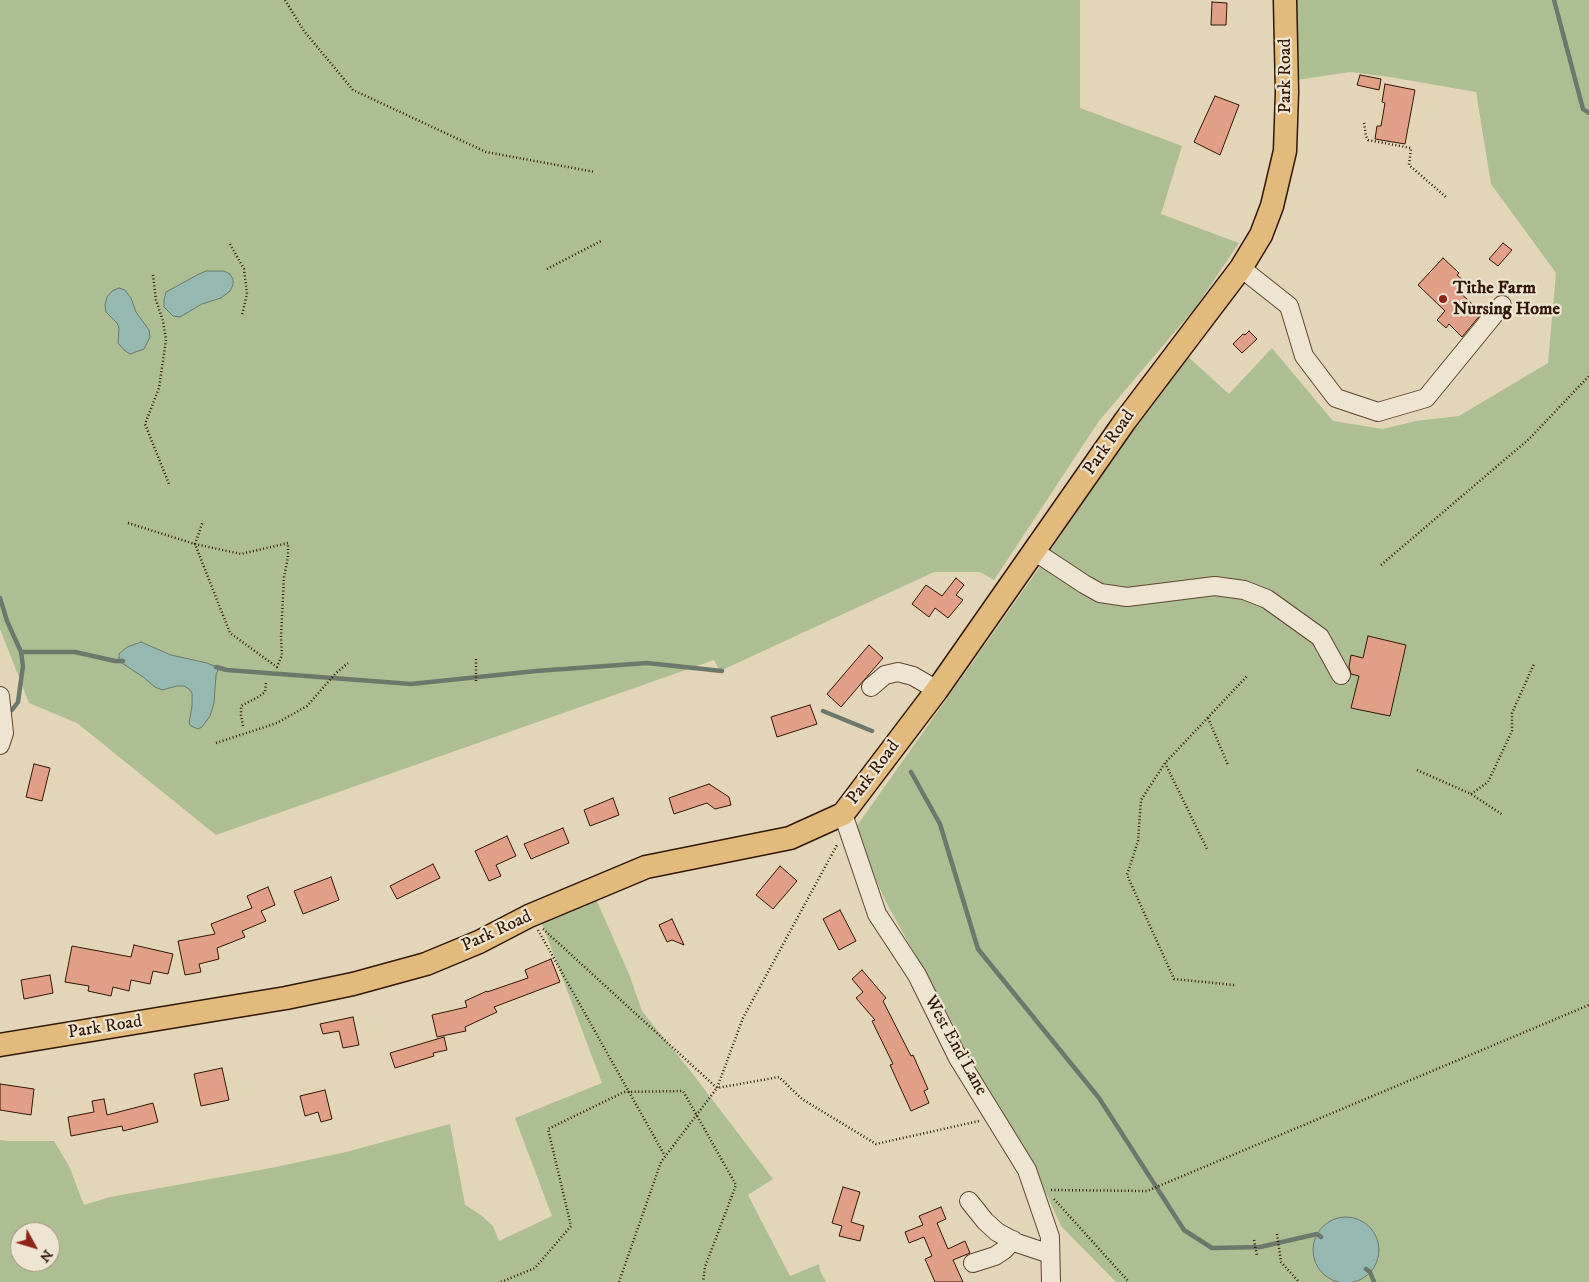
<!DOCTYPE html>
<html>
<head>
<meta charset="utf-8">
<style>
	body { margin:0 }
	#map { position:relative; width:1589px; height:1282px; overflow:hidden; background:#e3d5b8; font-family:"IM FELL DW Pica",serif }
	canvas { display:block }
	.north { position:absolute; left:10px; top:1222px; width:50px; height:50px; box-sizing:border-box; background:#ede4d1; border:1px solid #a2927f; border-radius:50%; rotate:129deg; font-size:14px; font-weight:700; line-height:20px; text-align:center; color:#311705 }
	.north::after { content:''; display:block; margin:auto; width:18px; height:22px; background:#8f2418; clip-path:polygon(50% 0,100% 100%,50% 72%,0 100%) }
</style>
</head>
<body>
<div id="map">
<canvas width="1589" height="1282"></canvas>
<div class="north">N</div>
</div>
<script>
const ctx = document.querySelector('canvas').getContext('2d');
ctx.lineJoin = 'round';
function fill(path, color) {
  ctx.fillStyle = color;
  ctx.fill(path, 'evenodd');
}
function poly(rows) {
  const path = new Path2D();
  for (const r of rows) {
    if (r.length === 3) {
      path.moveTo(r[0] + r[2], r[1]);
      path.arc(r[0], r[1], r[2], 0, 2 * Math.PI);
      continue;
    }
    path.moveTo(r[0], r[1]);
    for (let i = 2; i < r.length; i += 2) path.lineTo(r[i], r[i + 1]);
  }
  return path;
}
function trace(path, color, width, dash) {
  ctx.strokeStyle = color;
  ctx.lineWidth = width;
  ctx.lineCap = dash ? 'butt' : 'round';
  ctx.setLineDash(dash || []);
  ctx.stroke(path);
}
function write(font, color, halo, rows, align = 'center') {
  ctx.font = font + ' "IM FELL DW Pica",serif';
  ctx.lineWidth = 4.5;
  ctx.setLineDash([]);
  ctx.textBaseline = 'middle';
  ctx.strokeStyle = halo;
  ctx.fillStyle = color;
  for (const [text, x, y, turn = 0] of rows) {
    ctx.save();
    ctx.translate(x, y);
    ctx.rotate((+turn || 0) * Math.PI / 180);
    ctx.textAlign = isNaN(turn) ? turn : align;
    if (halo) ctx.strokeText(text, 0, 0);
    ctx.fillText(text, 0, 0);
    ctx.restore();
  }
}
const green = poly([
	[0,0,1080,0,1080,108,1182,146,1161,214,1239,243,1195,308,1099,421,994,580,980,572,934,572,720,671,714,660,216,835,77,723,29,703,0,629],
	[1294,0,1589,0,1589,1282,1116,1282,1061,1226,1048,1197,1020,1146,964,1058,957,1031,886,902,854,830,1037,571,1113,456,1186,355,1229,394,1272,348,1333,421,1383,429,1416,421,1459,416,1548,363,1556,273,1491,184,1476,92,1390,77,1350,72,1297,80],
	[595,897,629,974,642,1011,692,1073,773,1179,748,1195,790,1276,819,1264,820,1270,826,1282,0,1282,0,1140,10,1141,54,1141,69,1166,84,1205,110,1197,271,1168,346,1152,450,1124,465,1205,481,1215,493,1226,499,1241,552,1216,515,1118,602,1083,541,921],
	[20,1232,50,1232,50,1262,20,1262]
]);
const water = poly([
	[206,271,224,271,230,274,233,279,233,285,230,291,221,298,202,304,180,317,173,316,164,307,164,300,166,292,199,274,206,271],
	[119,288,125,290,131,298,136,312,149,330,150,337,144,349,130,354,124,350,118,343,119,328,117,323,106,312,105,305,107,297,112,291,119,288],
	[141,642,171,655,207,663,219,668,216,675,214,703,210,716,202,727,198,729,191,726,189,723,192,706,192,693,189,689,184,686,177,686,162,690,155,687,143,677,119,661,119,654,127,647,141,642],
	[1346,1250,33]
]);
const stream = poly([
	[1554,0,1583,109,1589,113],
	[0,598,7,621,21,652,23,666,18,702,12,710],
	[21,652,75,652,115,661,123,661],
	[216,667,227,670,411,684,536,671,647,663,722,671],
	[823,711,872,731],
	[911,772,940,824,978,949,1099,1098,1184,1230,1212,1248,1260,1247,1317,1234,1321,1237],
	[1366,1269,1370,1272,1374,1282]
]);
const building = poly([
	[1212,2,1227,3,1226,25,1211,25,1212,2],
	[1360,75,1381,79,1379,90,1357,85,1360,75],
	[1385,84,1415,90,1405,144,1375,139,1377,126,1381,126,1385,103,1382,102,1385,84],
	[1215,96,1239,105,1220,155,1194,142,1215,96],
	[1503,243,1512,250,1498,266,1489,259,1503,243],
	[1443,258,1459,273,1457,275,1464,281,1456,289,1482,313,1462,337,1449,324,1446,328,1437,320,1445,311,1418,285,1443,258],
	[1249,331,1257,339,1242,353,1233,344,1243,334,1245,335,1249,331],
	[956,578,964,585,956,595,963,600,948,618,935,608,929,617,912,604,926,585,942,596,956,578],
	[1368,636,1406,645,1390,716,1351,708,1359,676,1351,674,1349,667,1351,655,1363,658,1368,636],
	[869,645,883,658,841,707,827,694,869,645],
	[810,705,817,724,777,737,771,717,810,705],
	[34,764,50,768,42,801,26,797,34,764],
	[709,784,729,797,731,805,715,809,707,803,674,814,669,798,709,784],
	[613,798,619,815,590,826,584,810,613,798],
	[563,828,569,843,531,859,524,844,563,828],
	[507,836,516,856,496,865,501,876,489,881,475,851,507,836],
	[433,864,440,878,397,899,390,886,433,864],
	[780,866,797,881,773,909,756,895,780,866],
	[331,877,339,900,303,914,294,891,331,877],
	[268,887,275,905,261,911,266,921,242,931,245,937,217,948,219,959,199,964,201,972,185,975,178,941,215,934,211,924,252,908,247,896,268,887],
	[840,910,856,941,839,950,823,919,840,910],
	[672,919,684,945,672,940,667,942,659,925,672,919],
	[134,945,173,954,168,974,153,971,150,984,131,980,129,991,113,987,111,996,88,991,89,986,65,982,72,946,131,957,134,945],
	[551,959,560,982,494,1007,497,1012,465,1027,466,1031,437,1037,432,1015,467,1007,465,1001,487,991,487,992,528,978,525,970,551,959],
	[862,970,886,998,883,1001,911,1056,913,1055,928,1089,924,1091,929,1103,911,1111,890,1065,893,1064,872,1021,875,1020,856,998,863,992,852,979,862,970],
	[50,975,53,993,24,999,21,980,50,975],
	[353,1017,359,1045,343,1048,339,1031,323,1034,320,1024,353,1017],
	[444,1037,447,1050,433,1053,434,1056,395,1068,390,1053,444,1037],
	[222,1068,229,1100,201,1106,194,1074,222,1068],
	[0,1084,34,1089,31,1115,0,1110,0,1084],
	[325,1090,332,1119,321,1122,318,1112,305,1116,300,1096,325,1090],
	[104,1099,107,1115,153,1103,158,1122,123,1131,122,1126,71,1136,68,1117,94,1112,92,1101,104,1099],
	[843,1187,860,1192,851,1222,864,1226,860,1241,839,1236,842,1226,832,1223,843,1187],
	[941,1207,946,1219,937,1223,948,1249,965,1241,970,1253,953,1260,963,1282,935,1282,925,1259,932,1256,924,1237,909,1243,905,1232,923,1225,919,1216,941,1207]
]);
const path = poly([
	[285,0,304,31,353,90,486,152,595,172],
	[1364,123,1366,136,1368,140,1411,148,1409,165,1447,198],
	[230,244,244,269,247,294,242,315],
	[547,269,601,241],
	[153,275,156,300,163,321,166,340,159,388,145,424,169,484],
	[128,523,195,544,241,554,288,543,288,557,284,577,281,637,282,655,277,667,230,633,195,544,203,521],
	[1381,565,1529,439,1589,376],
	[476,659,476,681],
	[1208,718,1228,765],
	[243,726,241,715,241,706,258,697,265,692,266,683],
	[216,743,277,723,307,706,336,673,348,663],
	[1165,763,1208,851],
	[1417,770,1471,794,1503,815],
	[1471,794,1488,782,1512,731,1512,713,1534,664],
	[543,929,717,1088,779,1077,802,1099,876,1144,979,1121],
	[538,930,665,1156],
	[1234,985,1174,979,1127,875,1138,841,1141,800,1165,763,1248,675],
	[1051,1190,1147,1191,1589,1005],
	[1054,1199,1129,1282],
	[1277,1234,1281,1262,1299,1282],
	[1254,1240,1257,1256],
	[501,1282,535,1268,571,1226,548,1129,624,1092,683,1091,736,1185,705,1267,703,1282],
	[619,1282,661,1162,717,1088,743,1018,837,845]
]);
const minor = poly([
	[1241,268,1289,306,1304,356,1336,398,1378,412,1426,398,1502,305],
	[1034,551,1084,584,1100,593,1127,597,1215,586,1244,590,1267,599,1320,637,1341,675],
	[871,687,885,675,898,672,913,676,937,690],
	[0,696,4,733,0,745],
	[843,814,877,914,917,975,958,1058,1027,1170,1050,1237,1051,1282],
	[969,1201,985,1221,997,1232,1017,1243,1050,1254],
	[973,1263,995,1256,1004,1250,1013,1240]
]);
const major = poly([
	[0,1045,286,998,353,984,426,964,479,942,529,916,646,867,790,838,843,814,937,690,1125,421,1241,268,1261,235,1272,206,1285,151,1287,92,1285,0]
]);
const markers = [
	[1443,299,5,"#8f2418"]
];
const streetNames = [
	["Park Road",1286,76,-90],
	["Park Road",1110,443,-55],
	["Park Road",874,773,-53],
	["Park Road",497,932,-25],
	["Park Road",105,1028,-9],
	["West End Lane",955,1046,61]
];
const poiNames = [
	["Tithe Farm",1453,289],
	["Nursing Home",1453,310]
];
fill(green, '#aebe93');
fill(water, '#95b8b1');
trace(water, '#6d786c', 1);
trace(stream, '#6d786c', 4.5);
fill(building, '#e29f88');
trace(building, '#311705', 1);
trace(minor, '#5e4632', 20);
trace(major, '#311705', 25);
trace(path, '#311705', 2.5, [1, 2.5]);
trace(minor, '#ede4d1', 18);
trace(major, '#e2ba7c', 22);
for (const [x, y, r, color] of markers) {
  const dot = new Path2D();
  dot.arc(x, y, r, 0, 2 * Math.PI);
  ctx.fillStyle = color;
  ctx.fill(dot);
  trace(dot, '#ede4d1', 2);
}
write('18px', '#311705', '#ede4d1', streetNames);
write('bold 18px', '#311705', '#ede4d1', poiNames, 'left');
</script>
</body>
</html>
